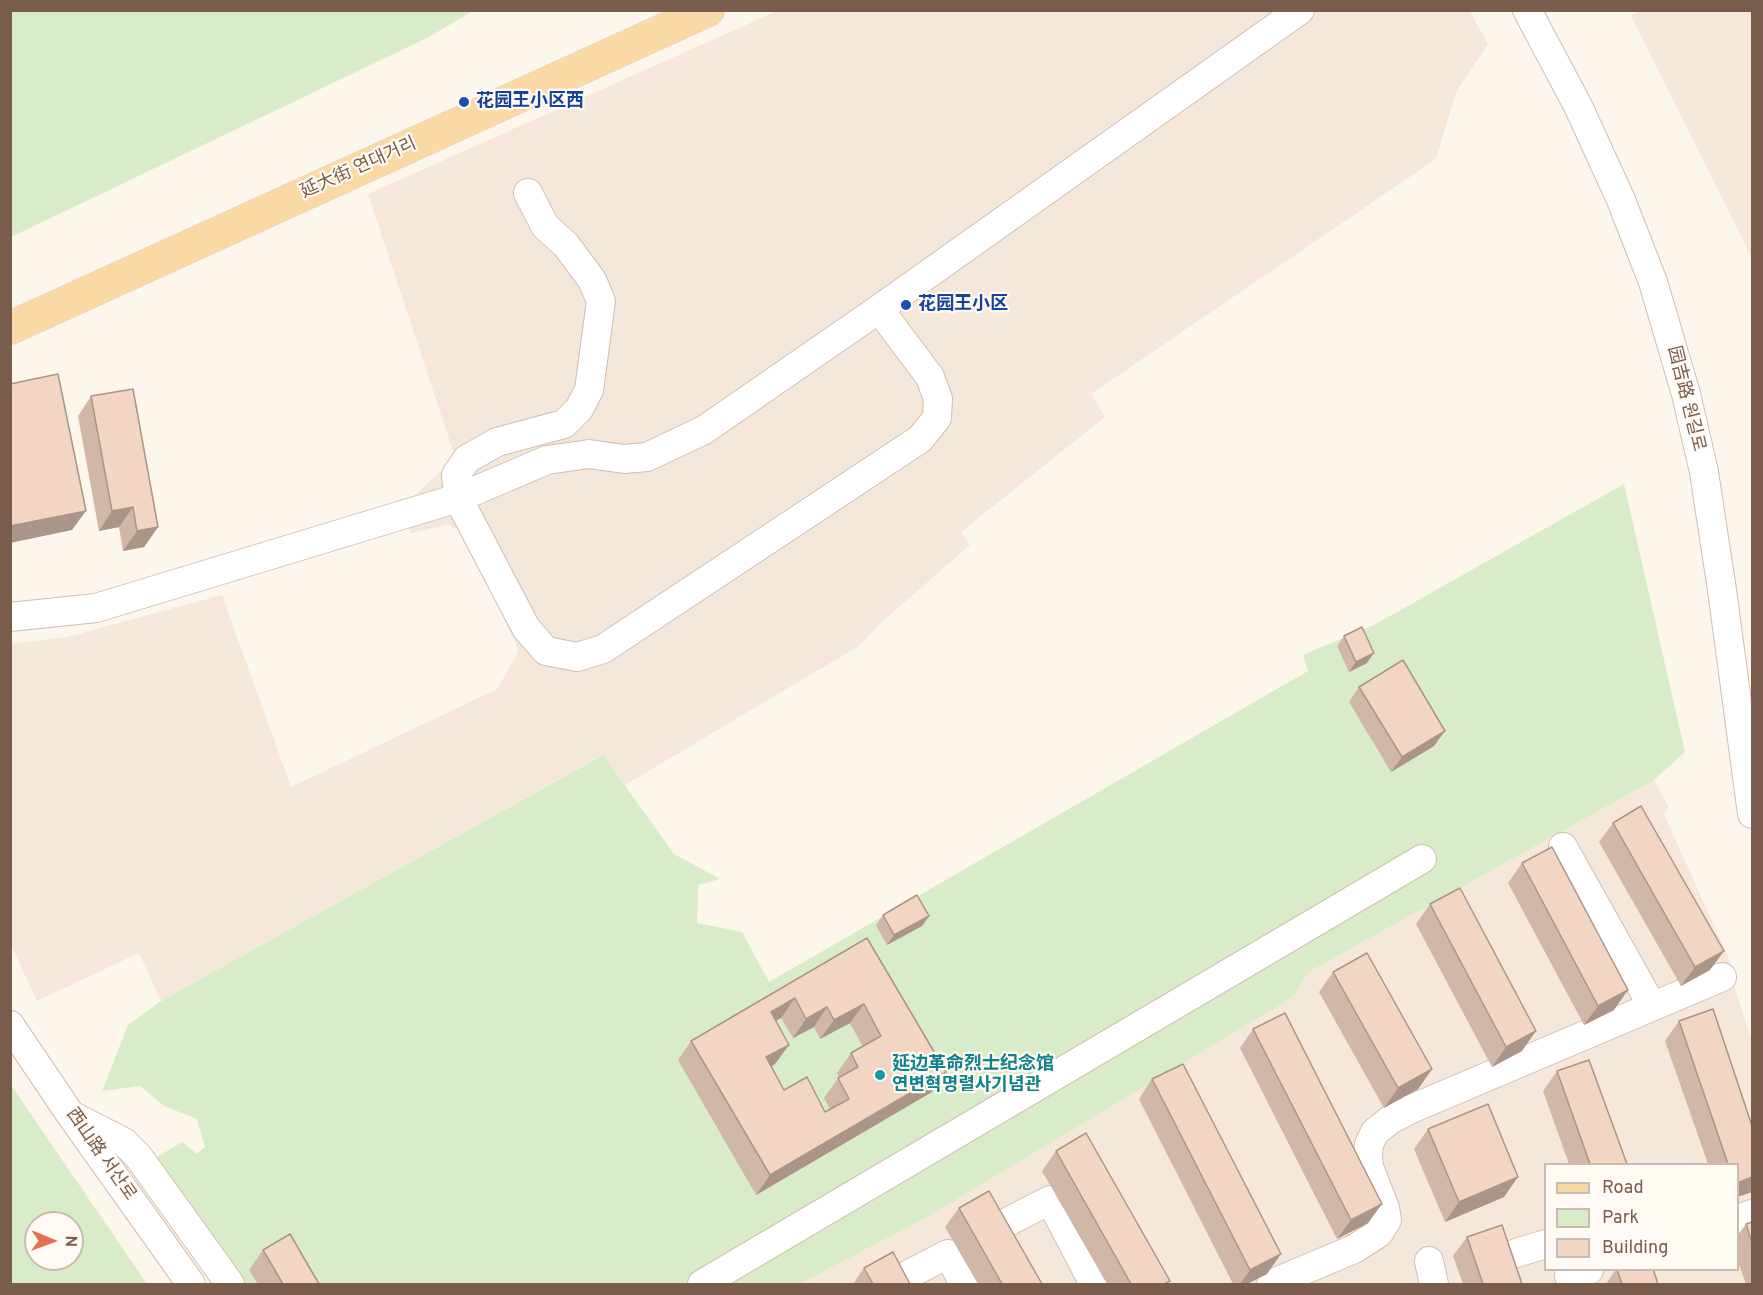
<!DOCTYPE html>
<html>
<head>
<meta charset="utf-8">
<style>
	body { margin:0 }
	#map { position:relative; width:1763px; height:1295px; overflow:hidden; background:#fdf6ec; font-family:Overpass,sans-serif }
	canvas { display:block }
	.frame { position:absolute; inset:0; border:12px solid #7a5c4d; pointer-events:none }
	.legend { position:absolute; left:1544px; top:1163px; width:195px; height:108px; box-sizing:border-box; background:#fffaf3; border:2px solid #cabbb1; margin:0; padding:8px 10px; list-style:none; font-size:18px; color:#7a5c4d }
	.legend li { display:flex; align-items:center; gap:12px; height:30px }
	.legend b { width:30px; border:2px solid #cabbb1 }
	.north { position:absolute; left:24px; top:1211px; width:60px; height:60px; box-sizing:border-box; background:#fffaf3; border:2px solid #cabbb1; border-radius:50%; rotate:91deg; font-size:16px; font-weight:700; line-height:24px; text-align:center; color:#7a5c4d }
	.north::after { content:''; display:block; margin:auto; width:21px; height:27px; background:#e76f51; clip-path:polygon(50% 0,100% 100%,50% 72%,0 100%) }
</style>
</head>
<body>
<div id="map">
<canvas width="1763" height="1295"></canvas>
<div class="frame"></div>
<ul class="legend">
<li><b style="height:8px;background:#fbd9a5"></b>Road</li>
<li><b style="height:16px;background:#d8ecc9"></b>Park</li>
<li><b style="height:16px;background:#f3d5c3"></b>Building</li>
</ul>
<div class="north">N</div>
</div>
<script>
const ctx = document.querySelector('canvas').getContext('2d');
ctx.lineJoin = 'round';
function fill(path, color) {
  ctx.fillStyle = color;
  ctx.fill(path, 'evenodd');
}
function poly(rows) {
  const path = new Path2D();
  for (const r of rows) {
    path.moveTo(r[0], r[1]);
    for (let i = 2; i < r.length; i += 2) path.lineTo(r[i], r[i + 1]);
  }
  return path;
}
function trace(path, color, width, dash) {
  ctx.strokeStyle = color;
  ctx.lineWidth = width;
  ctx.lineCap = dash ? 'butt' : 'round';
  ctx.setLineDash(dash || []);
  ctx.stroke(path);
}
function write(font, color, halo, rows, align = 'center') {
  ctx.font = font + ' Overpass,"Noto Sans SC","Noto Sans KR",sans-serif';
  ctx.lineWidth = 4.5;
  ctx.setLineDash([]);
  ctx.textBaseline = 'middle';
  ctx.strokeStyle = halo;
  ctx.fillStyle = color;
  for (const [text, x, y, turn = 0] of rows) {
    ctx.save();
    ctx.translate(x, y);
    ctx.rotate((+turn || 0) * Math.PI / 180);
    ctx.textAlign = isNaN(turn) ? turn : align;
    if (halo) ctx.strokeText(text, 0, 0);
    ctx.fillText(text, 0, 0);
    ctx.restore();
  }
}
const residential = poly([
	[1469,10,1488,44,1456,92,1436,159,1091,394,1105,417,961,532,970,545,883,621,859,646,625,785,602,755,161,1001,139,953,37,1001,11,945,10,644,67,637,222,595,291,787,497,689,519,651,464,532,448,525,411,533,404,506,455,457,368,194,777,11],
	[1641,10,1752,11,1752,258,1631,16],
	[1654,780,1669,808,1664,814,1729,959,1735,989,1752,1041,1752,1284,800,1284,931,1215,1293,997,1309,972],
	[1546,1164,1738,1164,1738,1270,1546,1270]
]);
const green = poly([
	[11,10,473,10,473,11,429,37,11,237],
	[1624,484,1685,752,1654,780,1309,972,1293,997,931,1215,800,1284,236,1284,157,1157,182,1142,197,1154,205,1147,197,1119,164,1106,140,1086,102,1091,128,1025,161,1001,603,755,674,854,720,879,698,885,697,923,742,932,769,982,1308,671,1303,655,1374,625],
	[12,1086,26,1107,147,1284,11,1284,10,1087],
	[36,1223,72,1223,72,1259,36,1259]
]);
const minor = poly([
	[1527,10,1578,106,1621,200,1653,282,1686,394,1704,472,1722,590,1752,814],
	[528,193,545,226,566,245,592,280,601,301,589,390,579,409,564,424,497,442,467,459,456,475,458,498,526,628,546,651,577,657,603,649,920,439,937,418,938,399,930,377,879,309],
	[10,617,96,608,458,498,547,460,589,454,624,459,647,457,704,430,879,309,1300,10],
	[1563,847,1652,1006],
	[10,1025,70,1114,191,1284],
	[73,1116,124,1142,138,1156,230,1284],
	[1738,1219,1752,1214],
	[1516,1253,1546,1244],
	[1429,1261,1434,1284],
	[1569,1276,1589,1270],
	[702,1284,1422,859],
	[893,1284,892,1283,948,1254,964,1284],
	[1023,1284,994,1229,1050,1200,1094,1284],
	[1271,1284,1354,1249,1379,1233,1387,1220,1385,1208,1369,1167,1368,1155,1369,1144,1375,1132,1390,1120,1411,1109,1722,977]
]);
const major = poly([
	[10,328,708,10]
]);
const wall = poly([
	[91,396,158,527,144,547,123,551,119,527,99,531,78,416],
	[1344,636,1367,663,1349,672,1337,646],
	[1359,687,1434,746,1391,772,1349,702],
	[1613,823,1710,970,1681,986,1599,842],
	[1522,863,1614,1010,1584,1025,1508,883],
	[1430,904,1522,1051,1492,1067,1416,924],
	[883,915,929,916,922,926,887,945,876,925],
	[867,938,932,1092,756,1195,678,1060,691,1041],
	[781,1018,793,1038,814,1027,820,1039,850,1023,863,1047,851,1053,837,1073,839,1077,824,1098,830,1109,825,1112,784,1090,772,1066,775,1064,776,1021],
	[1333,972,1432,1069,1418,1089,1384,1108,1319,992],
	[1679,1021,1752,1192,1737,1197,1737,1164,1708,1164,1665,1041],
	[1253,1029,1368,1223,1337,1239,1240,1048],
	[1557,1071,1627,1164,1569,1164,1543,1091],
	[1152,1079,1267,1274,1247,1284,1233,1284,1139,1099],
	[1428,1129,1504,1197,1445,1222,1414,1149],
	[1056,1151,1168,1284,1107,1284,1042,1171],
	[959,1208,1042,1284,978,1284,945,1227],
	[1752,1222,1752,1284,1746,1284,1737,1259,1737,1236,1746,1224],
	[1467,1237,1522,1284,1463,1284,1453,1256],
	[263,1250,319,1284,258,1284,249,1270],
	[864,1268,910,1284,853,1284],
	[1616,1269,1653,1269,1658,1284,1606,1284]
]);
const shadedWall = poly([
	[133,507,119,527,99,531,112,511],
	[86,511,72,530,10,543,10,526],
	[158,527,144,547,123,551,137,531],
	[1374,653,1367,663,1349,672,1356,662],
	[1445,731,1434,746,1391,772,1402,757],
	[929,916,922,926,887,945,894,935],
	[1724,951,1710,970,1681,986,1695,967],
	[1628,990,1614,1010,1584,1025,1598,1006],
	[795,998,781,1018,757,1031,771,1012],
	[864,1004,850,1023,820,1039,834,1020],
	[827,1007,814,1027,793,1038,806,1019],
	[1536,1031,1522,1051,1492,1067,1506,1047],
	[789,1045,775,1064,753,1077,766,1057],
	[1432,1069,1418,1089,1384,1108,1398,1088],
	[946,1072,932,1092,756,1195,770,1175],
	[1518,1177,1504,1197,1445,1222,1459,1202],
	[1752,1177,1752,1192,1737,1197,1737,1183],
	[1382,1204,1368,1223,1337,1239,1351,1220],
	[1281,1254,1267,1274,1247,1284,1240,1284,1250,1270]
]);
const building = poly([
	[58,374,86,511,10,526,10,384,58,374],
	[133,389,158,527,137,531,133,507,112,511,91,396,133,389],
	[1362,627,1374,653,1356,662,1344,636,1362,627],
	[1403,660,1445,731,1402,757,1359,687,1403,660],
	[1641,806,1724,951,1695,967,1613,823,1641,806],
	[1552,847,1628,990,1598,1006,1522,863,1552,847],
	[1460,888,1536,1031,1506,1047,1430,904,1460,888],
	[917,895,929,916,894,935,883,915,917,895],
	[867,938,946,1072,770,1175,691,1041,867,938],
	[795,998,806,1019,827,1007,834,1020,864,1004,881,1036,851,1053,858,1067,838,1078,849,1099,825,1112,807,1077,784,1090,766,1057,789,1045,771,1012,795,998],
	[1367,953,1432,1069,1398,1088,1333,972,1367,953],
	[1713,1009,1752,1126,1752,1177,1737,1183,1737,1164,1728,1164,1679,1021,1713,1009],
	[1285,1013,1382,1204,1351,1220,1253,1029,1285,1013],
	[1589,1060,1627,1164,1590,1164,1557,1071,1589,1060],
	[1183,1064,1281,1254,1250,1270,1152,1079,1183,1064],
	[1488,1104,1518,1177,1459,1202,1428,1129,1488,1104],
	[1086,1133,1170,1281,1164,1284,1131,1284,1056,1151,1086,1133],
	[989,1191,1042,1284,1002,1284,959,1208,989,1191],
	[1752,1222,1752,1243,1746,1224,1752,1222],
	[1502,1225,1522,1284,1483,1284,1467,1237,1502,1225],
	[290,1234,319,1284,283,1284,263,1250,290,1234],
	[893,1252,910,1284,873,1284,864,1268,893,1252],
	[1617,1269,1653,1269,1658,1284,1622,1284,1617,1269]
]);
const markers = [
	[464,102,6,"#1a4fb4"],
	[906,305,6,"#1a4fb4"],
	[880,1075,6,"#0f9aa8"]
];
const transitNames = [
	["花园王小区西",476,102],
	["花园王小区",918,305]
];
const streetNames = [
	["延大街 연대거리",359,169,-24],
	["园吉路 원길로",1685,399,76],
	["西山路 서산로",100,1155,55]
];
const cultureNames = [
	["延边革命烈士纪念馆",892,1065],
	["연변혁명렬사기념관",892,1086]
];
fill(residential, '#f5e8da');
fill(green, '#d8ecc9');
trace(minor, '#d1beb0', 30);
trace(major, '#dad1cd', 34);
trace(minor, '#fff', 28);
trace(major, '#fbd9a5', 33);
fill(wall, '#d1b7a8');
fill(shadedWall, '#aa9588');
fill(building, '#f3d5c3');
trace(building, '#aa9588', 1.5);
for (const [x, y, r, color] of markers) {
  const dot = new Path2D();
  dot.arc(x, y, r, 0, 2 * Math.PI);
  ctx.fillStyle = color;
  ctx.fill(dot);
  trace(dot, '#fffaf3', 2);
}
write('bold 18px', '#164399', '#fffaf3', transitNames, 'left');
write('18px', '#7a5c4d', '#fffaf3', streetNames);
write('bold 18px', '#0d838f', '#fffaf3', cultureNames, 'left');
</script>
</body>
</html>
